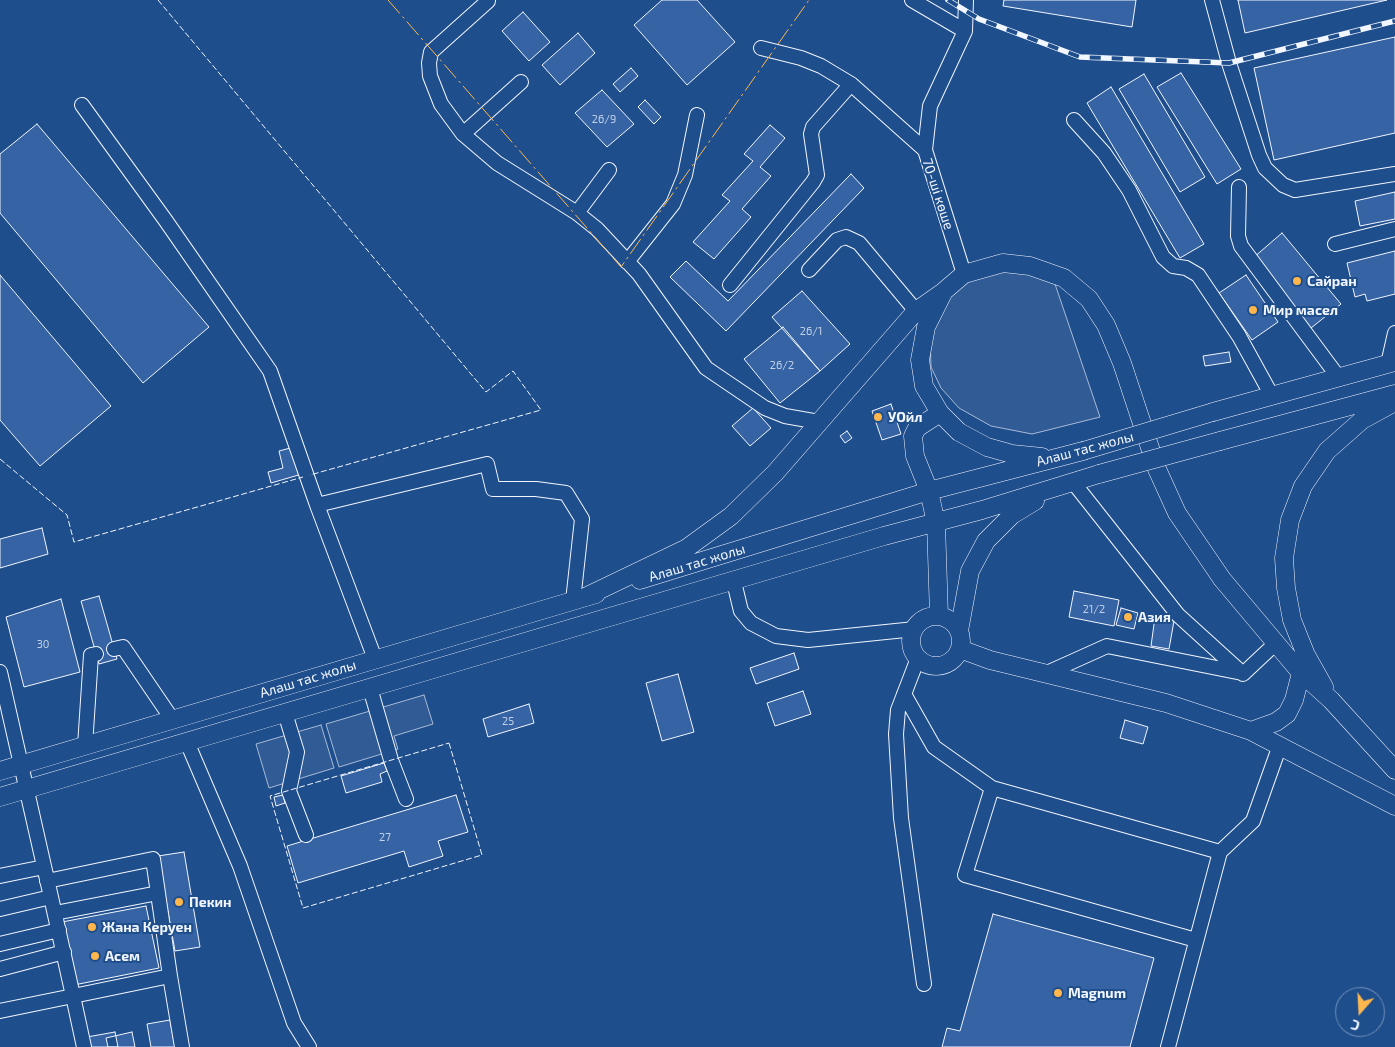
<!DOCTYPE html>
<html>
<head>
<meta charset="utf-8">
<style>
	body { margin:0 }
	#map { position:relative; width:1395px; height:1047px; overflow:hidden; background:#1f4e8c; font-family:"Exo 2",sans-serif }
	canvas { display:block }
	.north { position:absolute; left:1335px; top:987px; width:50px; height:50px; box-sizing:border-box; background:#1f4e8c; border:1px solid #7391ba; border-radius:50%; rotate:199deg; font-size:14px; font-weight:700; line-height:20px; text-align:center; color:#f2f6ff }
	.north::after { content:''; display:block; margin:auto; width:18px; height:22px; background:#ffb74d; clip-path:polygon(50% 0,100% 100%,50% 72%,0 100%) }
</style>
</head>
<body>
<div id="map">
<canvas width="1395" height="1047"></canvas>
<div class="north">С</div>
</div>
<script>
const ctx = document.querySelector('canvas').getContext('2d');
ctx.lineJoin = 'round';
function fill(path, color) {
  ctx.fillStyle = color;
  ctx.fill(path, 'evenodd');
}
function poly(rows) {
  const path = new Path2D();
  for (const r of rows) {
    if (r.length === 3) {
      path.moveTo(r[0] + r[2], r[1]);
      path.arc(r[0], r[1], r[2], 0, 2 * Math.PI);
      continue;
    }
    path.moveTo(r[0], r[1]);
    for (let i = 2; i < r.length; i += 2) path.lineTo(r[i], r[i + 1]);
  }
  return path;
}
function trace(path, color, width, dash) {
  ctx.strokeStyle = color;
  ctx.lineWidth = width;
  ctx.lineCap = dash ? 'butt' : 'round';
  ctx.setLineDash(dash || []);
  ctx.stroke(path);
}
function write(font, color, halo, rows, align = 'center') {
  ctx.font = font + ' "Exo 2",sans-serif';
  ctx.lineWidth = 4;
  ctx.setLineDash([]);
  ctx.textBaseline = 'middle';
  ctx.strokeStyle = halo;
  ctx.fillStyle = color;
  for (const [text, x, y, turn = 0] of rows) {
    ctx.save();
    ctx.translate(x, y);
    ctx.rotate((+turn || 0) * Math.PI / 180);
    ctx.textAlign = isNaN(turn) ? turn : align;
    if (halo) ctx.strokeText(text, 0, 0);
    ctx.fillText(text, 0, 0);
    ctx.restore();
  }
}
const parking = poly([
	[1007,265,1054,281,1100,417,1032,434,991,426,959,408,941,388,931,367,930,335,944,298,978,269,1007,265],
	[424,695,433,724,394,736,398,749,339,767,326,724,424,695],
	[321,725,334,768,269,788,256,744,321,725]
]);
const building = poly([
	[662,0,697,0,735,42,687,85,634,25,662,0],
	[1004,0,1136,0,1132,27,1003,6,1004,0],
	[1238,0,1387,0,1245,33,1238,0],
	[523,12,550,42,529,61,502,31,523,12],
	[578,33,595,53,560,85,542,65,578,33],
	[1395,37,1395,133,1274,160,1254,68,1395,37],
	[631,68,638,76,620,92,613,84,631,68],
	[1181,73,1241,169,1217,184,1157,87,1181,73],
	[1144,74,1205,177,1180,192,1119,89,1144,74],
	[1111,87,1204,244,1180,258,1087,103,1111,87],
	[602,90,634,124,607,147,575,113,602,90],
	[645,100,661,117,654,124,638,107,645,100],
	[37,124,209,327,143,383,0,213,0,154,37,124],
	[770,125,785,138,760,167,771,176,742,209,751,217,714,259,693,242,730,201,722,195,753,161,744,154,770,125],
	[851,174,864,188,726,331,670,277,686,261,728,301,851,174],
	[1395,192,1395,219,1360,226,1355,201,1395,192],
	[1282,233,1341,304,1311,328,1253,258,1282,233],
	[1395,251,1395,294,1367,301,1365,294,1355,297,1347,263,1395,251],
	[0,275,111,406,40,466,0,420,0,275],
	[1246,275,1278,322,1252,340,1219,293,1246,275],
	[802,291,850,344,820,371,772,317,802,291],
	[783,327,820,371,780,403,744,359,783,327],
	[1229,352,1231,362,1205,366,1203,356,1229,352],
	[891,404,901,434,882,440,872,411,891,404],
	[753,408,771,428,750,446,732,426,753,408],
	[847,431,852,438,845,443,840,436,847,431],
	[294,447,302,474,271,483,268,472,283,468,279,451,294,447],
	[42,528,48,554,0,568,0,539,42,528],
	[1074,591,1119,600,1114,626,1069,617,1074,591],
	[99,596,117,659,99,664,81,601,99,596],
	[61,599,80,672,24,687,6,617,61,599],
	[1121,608,1138,613,1134,629,1116,625,1121,608],
	[1155,617,1174,621,1169,649,1151,646,1155,617],
	[794,653,799,669,756,684,750,668,794,653],
	[678,674,694,732,662,741,646,683,678,674],
	[803,691,811,714,775,726,767,703,803,691],
	[529,704,534,723,488,737,483,719,529,704],
	[1125,720,1148,727,1143,744,1120,738,1125,720],
	[384,763,387,771,380,774,382,782,346,793,341,776,384,763],
	[283,795,285,803,276,806,274,797,283,795],
	[456,795,468,832,438,841,443,856,409,867,404,851,298,883,287,846,456,795],
	[184,852,200,947,175,951,158,856,184,852],
	[146,906,159,968,74,985,62,922,146,906],
	[993,914,1154,958,1130,1047,942,1047,947,1028,960,1031,993,914],
	[170,1020,175,1047,151,1047,147,1024,170,1020],
	[115,1032,118,1047,89,1047,87,1037,115,1032],
	[132,1032,135,1047,108,1047,106,1038,132,1032]
]);
const minor = poly([
	[912,0,965,31],
	[1212,0,1229,63,1259,155,1265,168,1283,185,1295,190,1395,174],
	[488,1,431,52,429,63,430,76,441,104,463,134,497,163,577,213,597,229,639,274,706,368,765,408,785,416,819,422],
	[761,48,801,58,821,66,851,84,925,150],
	[82,105,166,221,270,371,317,505],
	[1074,120,1104,153,1129,190,1163,257,1173,266,1186,268,1198,275,1239,336,1272,396],
	[463,134,521,82],
	[1239,187,1238,236,1241,246,1339,378],
	[577,213,609,170],
	[1335,244,1395,229],
	[627,262,673,204,685,175,697,115],
	[809,270,837,240,846,237,859,243,916,311],
	[964,274,925,150,930,106,965,31,966,0],
	[730,285,813,182,817,175,811,134,813,127,851,84],
	[1388,364,1395,333],
	[1073,482,1178,615,1243,674,1276,643],
	[734,582,741,611,751,623,776,636,808,640,915,629],
	[114,649,123,647,172,719],
	[918,658,898,710,896,734,901,818,924,984],
	[375,659,317,505,487,464,493,489,536,489,566,493,582,519,573,601],
	[0,672,51,897,0,909],
	[1047,673,1107,646,1242,673],
	[370,688,391,760,406,799],
	[904,694,934,747,992,788,1220,852,1168,1047],
	[285,713,297,752,289,791,306,835],
	[187,742,240,866,294,1023,309,1047],
	[85,746,91,655,96,654],
	[992,788,965,875,1196,940],
	[1220,852,1253,821,1280,745],
	[0,876,44,867],
	[47,881,153,859,170,976],
	[55,913,158,893],
	[0,944,59,930],
	[0,969,64,952],
	[0,1011,73,996,51,897],
	[84,1047,73,996,170,976,182,1047]
]);
const major = poly([
	[943,293,926,327,920,360,924,386,940,413,959,432,987,447,1012,454,1042,457],
	[1213,412,1395,362],
	[1220,441,1395,394],
	[640,580,929,491,1083,451],
	[585,597,687,548,731,516,775,473,916,311,943,292,964,274,1003,263,1030,266,1064,278,1089,299,1106,325,1122,363,1157,469,1177,513,1222,579,1301,673,1331,700,1395,770],
	[939,616,936,523,929,491,915,456,913,436,917,428,940,413],
	[936,641,25],
	[959,631,970,571,986,541,1012,515,1035,501],
	[960,649,990,660,1166,703,1251,731,1395,806],
	[1324,687,1306,655,1292,620,1286,588,1284,558,1290,520,1303,486,1327,451,1362,420,1395,402],
	[1251,731,1276,722,1287,714,1294,700,1301,673],
	[0,771,596,594],
	[0,797,884,536,982,510,1099,474]
]);
const rail = poly([
	[948,0,979,19,1080,57,1229,63,1395,21]
]);
const majorBridge = poly([
	[1083,451,1213,412],
	[1099,474,1220,441]
]);
const fence = poly([
	[158,0,486,392,513,371,541,410,310,475],
	[0,459,67,515,74,542,303,477],
	[449,743,482,855,303,908,270,796,449,743]
]);
const power = poly([
	[388,0,621,267,809,0]
]);
const markers = [
	[1297,281,5,"#ffb74d"],
	[1253,310,5,"#ffb74d"],
	[878,417,5,"#ffb74d"],
	[1128,617,5,"#ffb74d"],
	[179,902,5,"#ffb74d"],
	[92,927,5,"#ffb74d"],
	[95,956,5,"#ffb74d"],
	[1058,993,5,"#ffb74d"]
];
const numberNames = [
	["26/9",604,119],
	["26/1",811,331],
	["26/2",782,365],
	["21/2",1094,609],
	["30",43,644],
	["25",508,721],
	["27",385,837]
];
const streetNames = [
	["70-ші көше",938,194,72],
	["Алаш тас жолы",1085,449,-15],
	["Алаш тас жолы",697,563,-17],
	["Алаш тас жолы",308,679,-17]
];
const poiNames = [
	["Сайран",1307,281],
	["Мир масел",1263,310],
	["УОйл",888,417],
	["Азия",1138,617],
	["Пекин",189,902],
	["Жана Керуен",102,927],
	["Асем",105,956],
	["Magnum",1068,993]
];
fill(parking, '#305b95');
trace(parking, '#a8bbd7', 1);
fill(building, '#3563a3');
trace(building, '#f2f6ff', 1);
trace(minor, '#f2f6ff', 16);
trace(major, '#f2f6ff', 19);
trace(minor, '#1f4e8c', 14);
trace(major, '#1f4e8c', 18);
trace(rail, '#f2f6ff', 5.5);
trace(rail, '#1f4e8c', 4, [11]);
trace(majorBridge, '#f2f6ff', 19, []);
trace(majorBridge, '#1f4e8c', 18);
trace(fence, '#f2f6ff', 1, [6, 2.5]);
trace(power, '#ffb74d', 1, [18, 4, 2.5, 4]);
for (const [x, y, r, color] of markers) {
  const dot = new Path2D();
  dot.arc(x, y, r, 0, 2 * Math.PI);
  ctx.fillStyle = color;
  ctx.fill(dot);
  trace(dot, '#1f4e8c', 2);
}
write('11px', '#c3d1e8', null, numberNames);
write('14px', '#f2f6ff', '#1f4e8c', streetNames);
write('bold 14px', '#f2f6ff', '#1f4e8c', poiNames, 'left');
</script>
</body>
</html>
